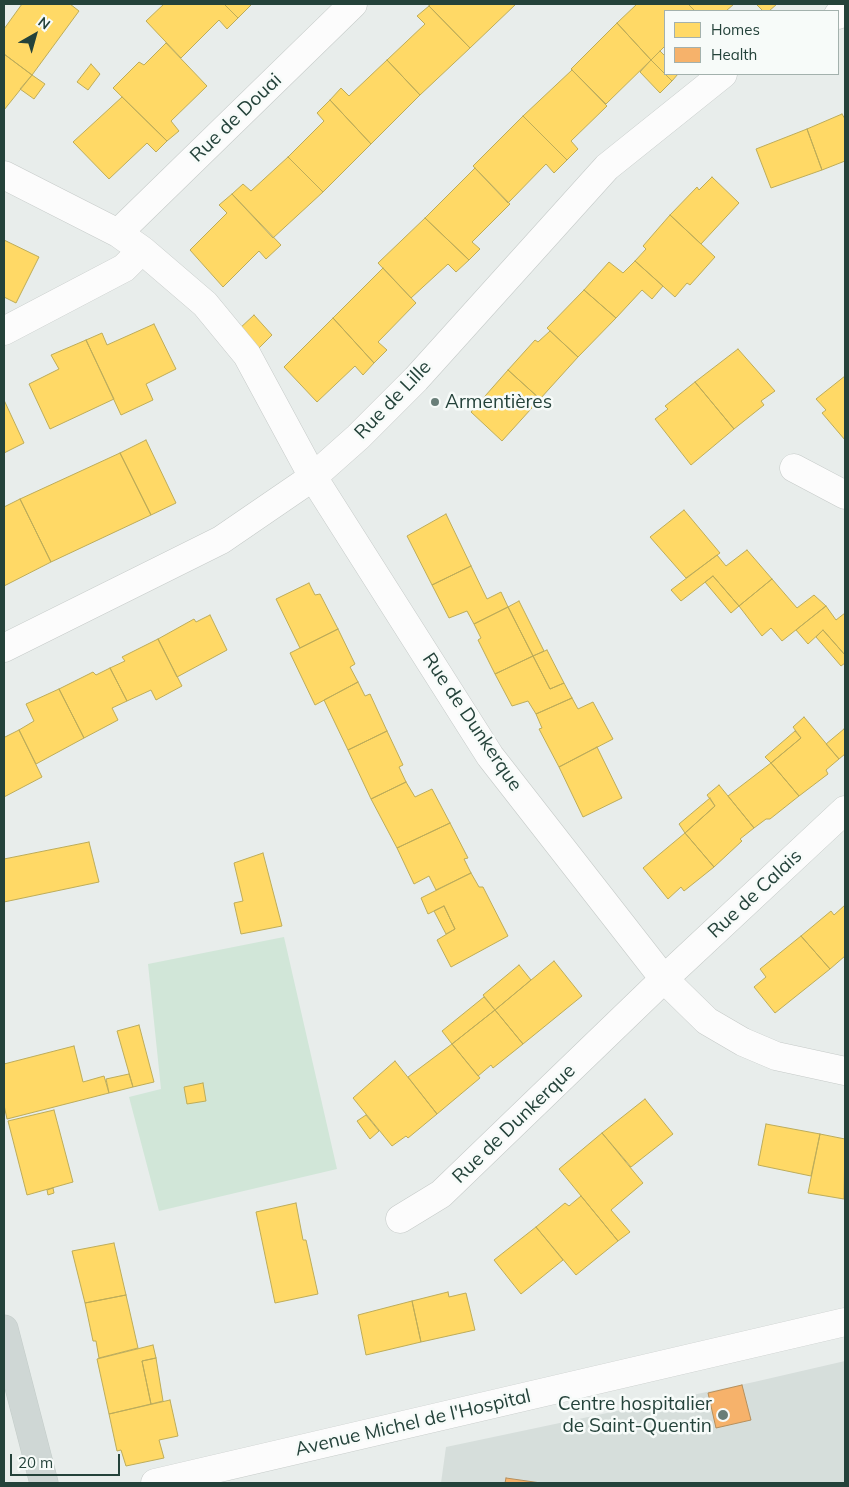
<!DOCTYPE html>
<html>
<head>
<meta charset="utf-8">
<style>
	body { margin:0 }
	#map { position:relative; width:849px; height:1487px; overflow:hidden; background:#e8edeb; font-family:Mulish,sans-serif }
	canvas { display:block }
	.frame { position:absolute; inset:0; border:5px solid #24423a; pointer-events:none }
	.legend { position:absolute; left:664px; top:10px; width:175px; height:65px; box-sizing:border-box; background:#f7fbf9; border:1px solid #a3b1ad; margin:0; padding:6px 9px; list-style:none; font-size:15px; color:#24423a }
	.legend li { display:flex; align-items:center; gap:10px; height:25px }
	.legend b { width:25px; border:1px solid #a3b1ad }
	.north { position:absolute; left:10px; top:10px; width:50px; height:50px; -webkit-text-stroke:4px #f7fbf9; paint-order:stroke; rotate:38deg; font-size:14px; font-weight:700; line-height:20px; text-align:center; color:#24423a }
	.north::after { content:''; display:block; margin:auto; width:18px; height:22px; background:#24423a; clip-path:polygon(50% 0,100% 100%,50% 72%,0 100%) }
	.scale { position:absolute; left:10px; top:1454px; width:110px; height:22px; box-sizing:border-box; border:2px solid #24423a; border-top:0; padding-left:6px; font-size:15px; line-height:18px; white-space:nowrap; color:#24423a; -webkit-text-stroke:4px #f7fbf9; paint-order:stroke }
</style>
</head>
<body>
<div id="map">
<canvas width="849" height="1487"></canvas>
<div class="frame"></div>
<ul class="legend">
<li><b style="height:14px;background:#ffd966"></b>Homes</li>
<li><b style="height:14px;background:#f6b26b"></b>Health</li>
</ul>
<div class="north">N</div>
<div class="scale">20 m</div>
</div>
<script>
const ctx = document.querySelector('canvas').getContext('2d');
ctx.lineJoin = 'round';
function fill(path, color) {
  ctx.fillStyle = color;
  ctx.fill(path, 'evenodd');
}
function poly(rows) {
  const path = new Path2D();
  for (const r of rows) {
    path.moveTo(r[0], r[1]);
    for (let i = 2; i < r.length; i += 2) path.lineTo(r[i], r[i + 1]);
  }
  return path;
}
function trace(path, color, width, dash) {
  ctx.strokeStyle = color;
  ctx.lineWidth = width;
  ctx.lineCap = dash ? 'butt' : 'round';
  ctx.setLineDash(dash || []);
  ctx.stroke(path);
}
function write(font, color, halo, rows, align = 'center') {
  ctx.font = font + ' Mulish,sans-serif';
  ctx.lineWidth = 5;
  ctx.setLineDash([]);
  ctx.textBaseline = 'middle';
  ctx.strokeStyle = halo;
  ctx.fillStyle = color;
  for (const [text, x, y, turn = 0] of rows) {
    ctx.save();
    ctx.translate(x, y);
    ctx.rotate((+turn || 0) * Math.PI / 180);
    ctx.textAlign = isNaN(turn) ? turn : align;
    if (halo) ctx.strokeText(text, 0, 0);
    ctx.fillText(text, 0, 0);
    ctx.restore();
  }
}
const built = poly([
	[845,1361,845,1483,441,1483,446,1447,754,1382]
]);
const green = poly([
	[284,937,337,1169,159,1211,129,1097,161,1089,148,964]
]);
const homes = poly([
	[22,4,70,4,79,11,32,75,4,54,4,29,22,4],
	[164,4,224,4,238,18,227,29,219,20,181,58,146,21,164,4],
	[224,4,249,4,251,5,238,18,224,4],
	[430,4,516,4,470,48,429,6,430,4],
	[637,4,688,4,695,11,665,11,665,46,651,60,617,23,637,4],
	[688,4,734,4,726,11,695,11,688,4],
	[756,4,777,4,769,11,763,11,756,4],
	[429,6,470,48,420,95,387,60,425,24,417,16,429,6],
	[617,23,651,60,606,104,571,69,617,23],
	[166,43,207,86,171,121,179,131,167,141,113,88,139,62,144,65,166,43],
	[660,51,665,56,665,74,678,74,672,81,651,60,660,51],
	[4,54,32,75,4,110,4,54],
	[387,60,420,95,371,144,330,100,341,88,349,96,387,60],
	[651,60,672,81,660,93,640,72,651,60],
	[91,64,100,74,88,90,77,82,91,64],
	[572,70,607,106,571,141,578,149,567,160,523,116,572,70],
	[32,75,45,84,34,99,20,89,32,75],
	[122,97,167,141,156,152,147,143,109,179,73,142,122,97],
	[330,100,371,144,323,192,288,157,324,121,317,113,330,100],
	[842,114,845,119,845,161,822,170,807,129,842,114],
	[523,116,567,160,554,173,546,164,508,203,473,166,523,116],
	[807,129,822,170,771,188,756,149,807,129],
	[288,157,323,192,273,238,232,194,243,184,251,191,288,157],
	[475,168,510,204,472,242,480,249,469,260,425,218,475,168],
	[712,177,739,203,701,244,670,215,697,187,699,190,712,177],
	[232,194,281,245,266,259,259,251,223,287,190,250,227,213,219,205,232,194],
	[670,215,715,257,690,285,687,283,675,297,635,261,646,249,643,246,670,215],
	[425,218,469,260,456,272,448,264,411,298,378,263,425,218],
	[4,240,39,257,16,303,4,297,4,240],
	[635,261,663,286,652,299,642,290,616,318,584,290,609,262,623,273,635,261],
	[383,268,416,303,378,342,387,350,374,363,333,318,383,268],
	[584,290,616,318,578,357,547,328,584,290],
	[254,315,272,335,256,351,238,330,254,315],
	[333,318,374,363,363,375,355,366,317,402,284,367,333,318],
	[154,324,176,369,146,384,153,400,121,415,86,340,102,333,107,345,154,324],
	[550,331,578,357,540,399,508,370,535,340,538,342,550,331],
	[86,340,114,399,50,429,29,384,59,369,51,355,86,340],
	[738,349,775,391,761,401,764,405,734,429,695,382,738,349],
	[508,370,540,399,502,441,471,412,508,370],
	[845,376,845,440,822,413,826,410,816,399,845,376],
	[695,382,734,429,691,465,655,419,668,409,665,406,695,382],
	[4,400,24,443,4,453,4,400],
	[146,440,176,503,151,515,120,453,146,440],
	[120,453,151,515,51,562,20,499,120,453],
	[20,499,51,562,4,586,4,507,20,499],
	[684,510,720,553,686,578,650,537,684,510],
	[446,514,471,566,432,585,407,536,446,514],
	[747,550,772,579,739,606,713,576,681,601,671,590,717,555,726,566,747,550],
	[471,566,487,599,501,592,508,607,474,624,467,611,449,618,432,585,471,566],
	[713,576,739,606,731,613,705,582,713,576],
	[772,579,797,608,814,595,826,606,782,641,771,628,762,636,739,606,772,579],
	[309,583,315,595,320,594,338,629,300,648,276,599,309,583],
	[519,601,544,651,533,656,508,607,519,601],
	[826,606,836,620,845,613,845,655,823,630,808,644,796,630,826,606],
	[508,607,533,656,495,674,478,640,481,638,474,624,508,607],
	[210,615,227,650,177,677,158,639,194,619,196,622,210,615],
	[338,629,355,664,350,667,358,682,315,705,290,653,338,629],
	[823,630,845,655,845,663,841,666,816,637,823,630],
	[158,639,182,686,156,700,151,690,127,701,110,668,125,661,122,657,158,639],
	[547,650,564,683,550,689,533,656,547,650],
	[533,656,550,689,564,683,572,698,536,714,528,701,512,706,495,674,533,656],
	[110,668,127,701,112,708,118,720,84,738,59,689,93,672,96,675,110,668],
	[358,682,365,696,370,694,387,731,348,750,324,700,358,682],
	[59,689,84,738,36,764,19,730,34,721,26,704,59,689],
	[572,698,578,709,593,702,613,739,559,767,539,729,542,728,536,714,572,698],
	[804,717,839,759,826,770,828,774,799,796,771,763,801,738,793,727,804,717],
	[844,729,845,731,845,754,839,759,826,744,844,729],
	[19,730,42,777,4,797,4,736,5,737,19,730],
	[387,731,403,765,399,767,406,782,371,799,348,750,387,731],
	[795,731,801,738,771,763,765,757,795,731],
	[597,747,622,798,583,817,559,767,597,747],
	[771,763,799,796,770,819,766,819,754,828,728,796,771,763],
	[406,782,415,797,432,789,450,823,397,848,371,799,406,782],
	[719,785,754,828,740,839,742,841,714,867,685,833,715,806,707,795,719,785],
	[710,798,715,806,685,833,679,824,710,798],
	[450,823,468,858,464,859,471,873,436,890,429,876,414,884,397,848,450,823],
	[685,833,714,867,684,891,681,887,668,899,643,868,685,833],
	[89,842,99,882,4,902,4,859,89,842],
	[263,853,282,926,241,934,234,903,243,901,234,863,263,853],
	[471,873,479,887,483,887,508,936,451,967,437,940,455,929,444,906,428,914,421,898,471,873],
	[845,905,845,956,830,969,801,936,831,911,834,915,845,905],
	[444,906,455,929,446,934,434,911,444,906],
	[801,936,830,969,775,1013,754,987,766,977,760,969,801,936],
	[554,961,582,996,523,1044,495,1010,554,961],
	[519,965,531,980,495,1010,483,995,519,965],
	[484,997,495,1010,452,1044,442,1031,484,997],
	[495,1010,523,1044,493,1068,491,1065,478,1076,452,1044,495,1010],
	[139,1025,154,1082,133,1087,117,1031,139,1025],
	[452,1044,480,1078,437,1114,408,1077,452,1044],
	[74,1046,83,1082,104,1076,109,1093,7,1119,4,1105,4,1064,74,1046],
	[395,1061,437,1114,408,1138,406,1136,392,1146,353,1098,395,1061],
	[129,1074,133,1087,109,1093,106,1079,129,1074],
	[203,1083,206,1101,187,1104,184,1087,203,1083],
	[645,1099,673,1134,631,1167,602,1133,645,1099],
	[54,1110,73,1182,27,1195,8,1121,54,1110],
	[366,1115,379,1131,370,1139,357,1121,366,1115],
	[766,1124,820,1134,811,1176,758,1165,766,1124],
	[602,1133,643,1183,611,1210,630,1232,618,1241,559,1169,602,1133],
	[820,1134,845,1139,844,1199,808,1193,820,1134],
	[53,1188,54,1193,48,1195,47,1190,53,1188],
	[581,1196,618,1241,576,1275,536,1227,565,1203,569,1206,581,1196],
	[296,1203,303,1240,306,1240,318,1294,275,1303,256,1212,296,1203],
	[536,1227,563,1260,521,1294,494,1260,536,1227],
	[114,1243,126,1295,85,1303,72,1251,114,1243],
	[448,1292,449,1297,466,1293,475,1330,421,1342,412,1301,448,1292],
	[126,1295,138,1348,99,1358,96,1341,93,1341,85,1303,126,1295],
	[412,1301,421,1342,366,1355,358,1315,412,1301],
	[153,1345,156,1358,142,1361,151,1404,109,1414,97,1359,153,1345],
	[156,1358,163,1401,151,1404,142,1361,156,1358],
	[170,1400,178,1436,159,1440,164,1458,126,1466,121,1450,117,1451,109,1414,170,1400]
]);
const health = poly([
	[742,1385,751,1420,716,1428,708,1393,742,1385],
	[506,1478,541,1483,505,1483,506,1478]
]);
const minor = poly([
	[838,15,845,12],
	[4,175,118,233,142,250,205,304,247,355,313,477,490,756,664,979,707,1021,743,1042,776,1056,845,1071],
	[118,233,353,4],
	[4,331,124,268,142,250],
	[794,468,845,495],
	[4,648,221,540,313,477,358,437,416,379,607,167,723,74],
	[400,1219,441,1194,664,979,845,810],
	[155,1483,845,1322]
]);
const major = poly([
	[4,1329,44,1483]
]);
const markers = [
	[435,402,5,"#697e78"],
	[723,1415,6,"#697e78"]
];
const streetNames = [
	["Rue de Douai",236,118,-44],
	["Rue de Lille",393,400,-46],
	["Rue de Dunkerque",472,722,56],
	["Rue de Calais",755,894,-43],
	["Rue de Dunkerque",514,1124,-44],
	["Avenue Michel de l'Hospital",413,1423,-13]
];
const poiNames = [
	["Armentières",445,402],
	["Centre hospitalier",712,1404,"right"],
	["de Saint-Quentin",712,1426,"right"]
];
fill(built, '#d6dedb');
fill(green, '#d1e6d8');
fill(homes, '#ffd966');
trace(homes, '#bdac59', 1);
fill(health, '#f6b26b');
trace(health, '#b7905c', 1);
trace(minor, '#c5cac8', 29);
trace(major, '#c3ccc9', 29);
trace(minor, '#fcfcfc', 28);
trace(major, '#cfd7d5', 28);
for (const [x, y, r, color] of markers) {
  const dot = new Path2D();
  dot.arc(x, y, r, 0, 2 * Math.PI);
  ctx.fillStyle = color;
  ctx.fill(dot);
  trace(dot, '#f7fbf9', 2);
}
write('19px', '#24423a', '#f7fbf9', streetNames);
write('19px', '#24423a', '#f7fbf9', poiNames, 'left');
</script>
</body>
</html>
